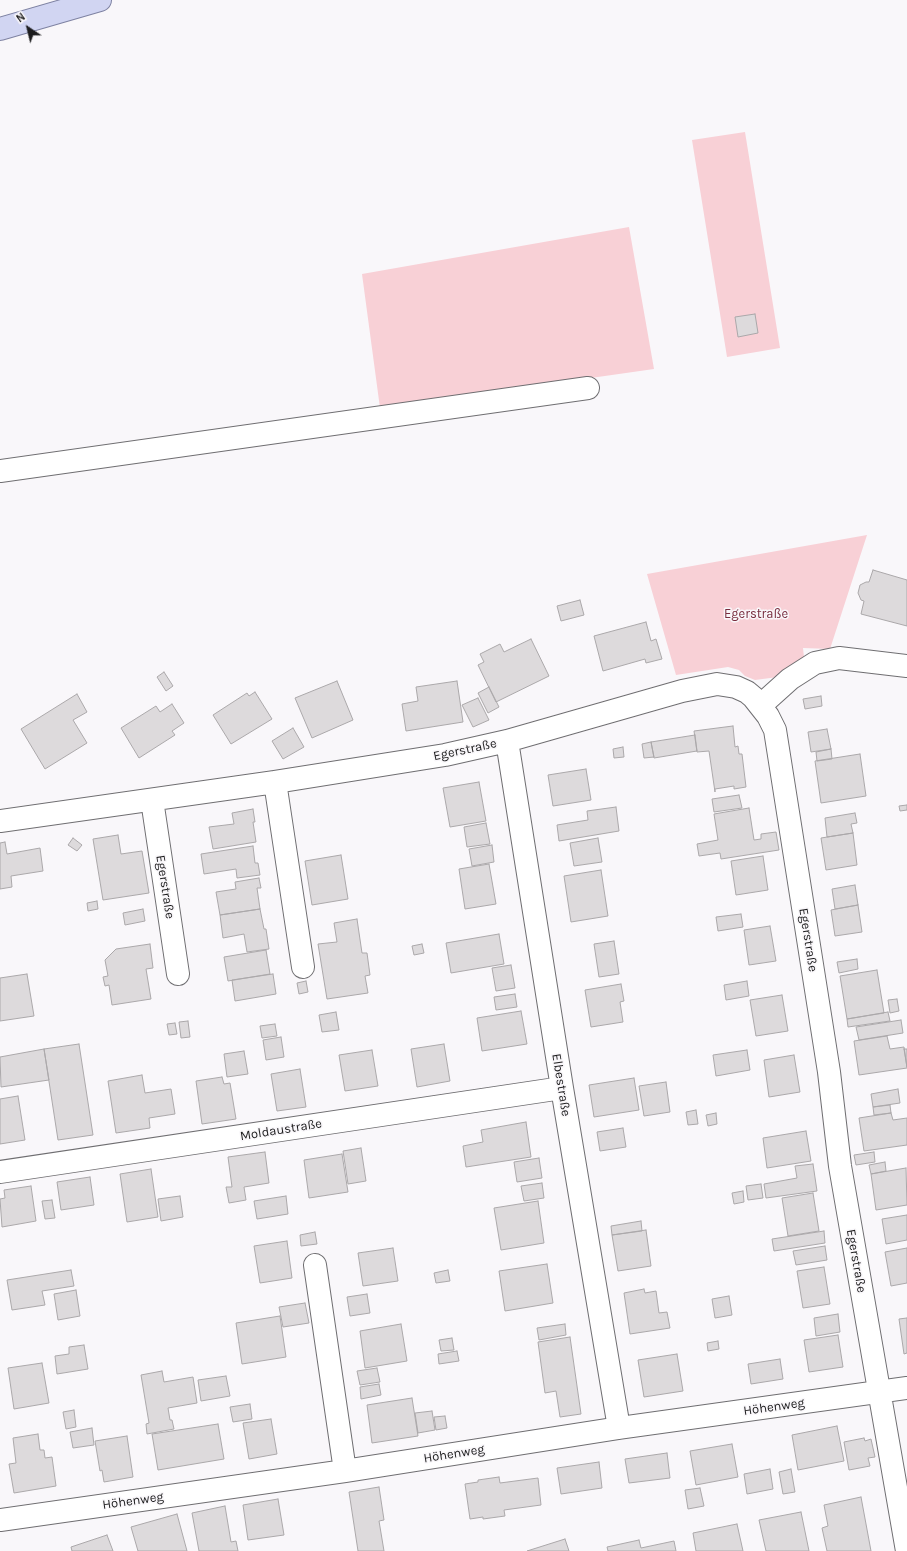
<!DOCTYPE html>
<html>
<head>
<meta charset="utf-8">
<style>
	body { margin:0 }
	#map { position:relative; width:907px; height:1551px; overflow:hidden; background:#f9f7fa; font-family:Karla,sans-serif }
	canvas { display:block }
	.north { position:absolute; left:8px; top:8px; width:40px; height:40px; -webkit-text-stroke:3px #f9f7fa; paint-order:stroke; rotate:325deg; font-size:11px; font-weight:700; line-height:16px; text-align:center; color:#1c1c1d }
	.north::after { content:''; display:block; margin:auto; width:14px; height:18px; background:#1c1c1d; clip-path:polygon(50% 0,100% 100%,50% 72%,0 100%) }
</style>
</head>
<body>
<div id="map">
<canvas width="907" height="1551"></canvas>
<div class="north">N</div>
</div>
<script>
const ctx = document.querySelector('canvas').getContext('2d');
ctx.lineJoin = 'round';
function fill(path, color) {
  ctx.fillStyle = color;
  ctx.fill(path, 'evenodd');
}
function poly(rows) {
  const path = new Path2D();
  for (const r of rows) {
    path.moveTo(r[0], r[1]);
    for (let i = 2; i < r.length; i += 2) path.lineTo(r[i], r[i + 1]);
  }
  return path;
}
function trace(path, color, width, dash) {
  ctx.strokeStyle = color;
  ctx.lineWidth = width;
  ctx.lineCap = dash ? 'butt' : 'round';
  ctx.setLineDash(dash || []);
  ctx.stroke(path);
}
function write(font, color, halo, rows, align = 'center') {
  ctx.font = font + ' Karla,sans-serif';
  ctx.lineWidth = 3;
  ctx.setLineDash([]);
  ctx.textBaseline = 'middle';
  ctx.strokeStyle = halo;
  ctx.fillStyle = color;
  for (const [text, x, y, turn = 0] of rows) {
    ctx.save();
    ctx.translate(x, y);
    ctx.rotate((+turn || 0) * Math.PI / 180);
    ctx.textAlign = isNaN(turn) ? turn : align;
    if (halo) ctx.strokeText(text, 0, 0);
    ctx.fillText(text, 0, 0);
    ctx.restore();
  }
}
const green = poly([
	[745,132,780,348,727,357,692,140],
	[629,227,654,369,380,408,362,274],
	[867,535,830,649,803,648,804,657,795,665,778,677,755,680,745,676,739,670,728,667,676,675,647,574]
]);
const building = poly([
	[755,314,758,333,738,337,735,317,755,314],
	[873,570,907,580,907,626,861,614,864,601,861,600,858,593,860,585,866,582,869,582,873,570],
	[580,600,584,615,561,621,557,606,580,600],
	[646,622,651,641,656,639,662,659,646,663,645,659,603,671,594,636,646,622],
	[531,639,549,676,496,702,478,665,484,662,480,654,500,644,504,652,531,639],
	[164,672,173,686,166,691,157,677,164,672],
	[337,681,353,720,312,738,295,698,337,681],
	[457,681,463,722,406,731,402,704,418,701,416,687,457,681],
	[489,687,499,707,488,713,478,693,489,687],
	[255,692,272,719,231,744,213,715,247,693,249,696,255,692],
	[77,694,87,712,73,720,87,743,45,769,21,729,77,694],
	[821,696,822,706,805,709,803,699,821,696],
	[478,698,489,720,473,727,462,705,478,698],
	[172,704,184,723,172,731,175,735,139,758,121,728,156,706,160,712,172,704],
	[733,726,735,747,738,746,739,754,742,754,746,787,734,789,734,786,715,789,715,792,709,751,697,752,694,731,733,726],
	[293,728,304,747,283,759,272,741,293,728],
	[827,729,831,749,811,752,808,732,827,729],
	[695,735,697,751,654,758,651,742,695,735],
	[651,742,654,757,644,758,642,744,651,742],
	[623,747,624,757,614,758,613,749,623,747],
	[831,749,832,759,817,761,816,752,831,749],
	[860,754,866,796,821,803,815,761,860,754],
	[586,769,591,800,553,806,548,775,586,769],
	[479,782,486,821,450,827,443,788,479,782],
	[739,795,742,808,714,812,712,799,739,795],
	[907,805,907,810,900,811,899,806,907,805],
	[616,807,619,831,559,841,557,825,588,820,587,811,616,807],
	[749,808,754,840,761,839,761,834,776,832,779,850,721,859,720,853,699,856,697,844,718,840,714,814,749,808],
	[253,809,255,822,253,822,256,842,213,849,209,827,234,824,232,813,253,809],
	[855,813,857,823,851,824,853,833,827,837,825,818,855,813],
	[486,823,490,844,467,847,464,827,486,823],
	[853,833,857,865,826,870,821,838,853,833],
	[118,835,121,854,142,851,149,893,103,900,93,839,118,835],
	[73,838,82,845,77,851,68,845,73,838],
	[598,838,602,862,574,866,570,843,598,838],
	[5,842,7,854,40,848,43,871,11,876,12,887,0,889,0,843,5,842],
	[492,845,494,862,472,866,469,849,492,845],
	[253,846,255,863,258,863,260,875,237,878,236,869,204,874,201,854,253,846],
	[341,855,348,899,312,905,305,861,341,855],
	[763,856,768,890,736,895,731,861,763,856],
	[489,864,496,904,465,909,459,869,489,864],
	[601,870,608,916,571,922,564,876,601,870],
	[259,878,261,888,257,888,260,909,220,915,216,892,236,889,235,882,259,878],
	[855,885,858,905,835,909,832,889,855,885],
	[97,901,98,909,88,911,87,903,97,901],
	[858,905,862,932,835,936,831,910,858,905],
	[143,909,145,921,125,925,123,913,143,909],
	[260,909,264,929,266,929,269,949,247,952,244,934,223,938,220,915,260,909],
	[741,914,743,927,718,931,716,917,741,914],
	[357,919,362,953,367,953,370,975,365,976,368,993,327,999,318,944,337,942,334,923,357,919],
	[770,926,776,961,749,965,744,930,770,926],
	[499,934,504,964,451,973,446,943,499,934],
	[614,941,619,974,599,977,594,944,614,941],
	[150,944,153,968,146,969,151,999,112,1005,109,985,105,986,103,977,108,976,105,960,116,949,150,944],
	[422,944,424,953,414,955,412,946,422,944],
	[266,950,270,974,228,981,224,957,266,950],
	[857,959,858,969,839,973,837,962,857,959],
	[511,965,515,988,496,991,492,968,511,965],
	[877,970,884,1013,847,1019,840,976,877,970],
	[27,974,34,1016,0,1021,0,978,27,974],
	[273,974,276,994,235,1001,232,980,273,974],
	[306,981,308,992,299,994,297,983,306,981],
	[747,981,749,996,726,1000,724,985,747,981],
	[621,984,624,1001,620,1002,623,1022,591,1027,585,990,621,984],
	[515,994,517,1007,496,1010,494,997,515,994],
	[782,995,788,1031,756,1036,750,1000,782,995],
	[897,999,899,1011,890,1013,888,1000,897,999],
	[521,1011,527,1044,482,1051,477,1018,521,1011],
	[336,1012,339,1030,322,1032,319,1015,336,1012],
	[888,1012,890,1021,848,1027,847,1019,888,1012],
	[901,1020,903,1033,859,1040,856,1027,901,1020],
	[188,1021,190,1037,181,1038,179,1022,188,1021],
	[175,1023,177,1034,169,1035,167,1024,175,1023],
	[275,1024,277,1036,262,1038,260,1026,275,1024],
	[887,1036,890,1049,904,1047,907,1068,859,1075,854,1041,887,1036],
	[281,1037,284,1057,266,1060,263,1040,281,1037],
	[79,1044,93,1135,58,1140,44,1049,79,1044],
	[444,1044,450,1081,417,1087,411,1049,444,1044],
	[44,1049,49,1080,1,1087,0,1057,44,1049],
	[904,1049,907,1049,907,1067,904,1049],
	[372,1050,378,1086,345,1091,339,1055,372,1050],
	[747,1050,750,1070,716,1076,713,1055,747,1050],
	[244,1051,248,1074,227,1077,224,1054,244,1051],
	[794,1055,800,1092,769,1097,764,1060,794,1055],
	[300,1069,306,1107,277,1111,271,1074,300,1069],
	[142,1075,145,1093,171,1089,175,1114,149,1118,150,1128,116,1133,108,1081,142,1075],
	[222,1077,224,1084,230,1083,236,1119,202,1124,196,1081,222,1077],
	[634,1078,639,1110,594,1117,589,1085,634,1078],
	[666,1082,670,1112,644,1116,639,1086,666,1082],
	[898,1089,900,1103,873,1107,871,1094,898,1089],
	[18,1096,25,1140,0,1144,0,1099,18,1096],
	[890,1105,891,1113,874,1115,873,1107,890,1105],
	[696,1110,698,1124,688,1125,686,1112,696,1110],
	[716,1113,717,1124,708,1126,706,1115,716,1113],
	[891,1113,893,1120,907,1118,907,1145,864,1151,859,1118,891,1113],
	[526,1122,531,1157,466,1167,463,1146,483,1142,481,1130,526,1122],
	[623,1128,626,1147,600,1151,597,1132,623,1128],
	[806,1131,811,1161,767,1168,763,1138,806,1131],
	[361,1148,366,1181,348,1184,343,1151,361,1148],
	[265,1152,269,1183,244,1187,246,1200,229,1203,226,1187,232,1187,228,1157,265,1152],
	[874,1152,875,1162,856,1165,854,1155,874,1152],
	[342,1154,348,1192,309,1198,304,1160,342,1154],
	[539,1158,542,1178,517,1182,514,1162,539,1158],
	[885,1162,886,1171,871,1174,869,1165,885,1162],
	[813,1164,817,1191,766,1198,764,1184,797,1178,795,1166,813,1164],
	[906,1168,907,1205,876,1210,871,1174,906,1168],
	[151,1169,158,1217,127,1222,120,1174,151,1169],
	[90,1177,94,1205,61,1210,57,1182,90,1177],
	[542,1183,544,1198,524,1201,521,1186,542,1183],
	[761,1184,763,1198,748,1200,746,1186,761,1184],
	[31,1186,36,1221,2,1227,0,1199,5,1198,4,1190,31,1186],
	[743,1191,744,1202,734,1204,732,1193,743,1191],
	[813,1193,819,1231,788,1236,782,1198,813,1193],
	[180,1196,183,1217,161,1221,158,1199,180,1196],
	[286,1196,288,1214,257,1219,254,1201,286,1196],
	[52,1200,55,1218,45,1219,42,1201,52,1200],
	[538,1201,544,1243,501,1250,494,1208,538,1201],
	[907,1215,907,1240,886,1244,882,1219,907,1215],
	[641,1221,642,1231,612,1235,611,1226,641,1221],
	[646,1230,651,1266,618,1271,612,1235,646,1230],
	[824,1231,825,1243,774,1251,772,1239,824,1231],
	[315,1232,317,1244,301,1246,300,1235,315,1232],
	[287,1241,292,1278,260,1283,254,1246,287,1241],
	[825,1246,827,1260,796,1265,793,1251,825,1246],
	[393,1248,398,1281,363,1286,358,1253,393,1248],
	[907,1248,907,1283,891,1286,885,1252,907,1248],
	[547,1264,553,1303,505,1311,499,1271,547,1264],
	[824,1267,830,1304,803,1308,797,1271,824,1267],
	[71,1270,74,1286,42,1291,45,1305,12,1310,7,1280,71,1270],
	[448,1270,450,1281,436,1283,434,1273,448,1270],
	[644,1289,645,1293,656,1291,659,1313,667,1312,670,1328,630,1334,624,1293,644,1289],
	[76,1290,80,1316,58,1320,54,1294,76,1290],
	[367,1294,370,1313,350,1316,347,1297,367,1294],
	[729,1296,732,1315,715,1318,712,1299,729,1296],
	[305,1303,309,1323,283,1327,279,1307,305,1303],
	[838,1314,840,1332,816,1336,814,1318,838,1314],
	[280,1316,286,1357,242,1364,236,1323,280,1316],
	[907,1318,907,1353,904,1354,899,1319,907,1318],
	[401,1324,407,1361,365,1368,360,1331,401,1324],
	[565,1324,566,1335,539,1340,537,1328,565,1324],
	[838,1335,843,1367,809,1372,804,1340,838,1335],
	[570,1337,581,1414,560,1417,556,1391,545,1393,538,1342,570,1337],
	[452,1338,454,1350,441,1351,439,1340,452,1338],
	[718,1341,719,1349,708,1351,707,1343,718,1341],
	[84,1345,88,1369,57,1374,55,1356,69,1354,69,1347,84,1345],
	[457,1351,459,1361,439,1364,438,1354,457,1351],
	[677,1354,683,1391,644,1397,638,1360,677,1354],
	[780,1359,783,1379,751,1384,748,1364,780,1359],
	[42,1363,49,1403,14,1409,8,1368,42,1363],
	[377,1368,380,1382,360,1385,357,1371,377,1368],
	[162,1371,164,1382,193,1377,197,1403,168,1408,170,1420,172,1420,174,1429,147,1434,146,1424,149,1423,141,1375,162,1371],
	[226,1376,230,1396,201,1401,198,1380,226,1376],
	[379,1384,381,1395,361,1399,360,1387,379,1384],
	[412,1398,418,1436,372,1443,367,1405,412,1398],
	[250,1404,252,1419,233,1422,230,1407,250,1404],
	[74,1410,76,1427,66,1429,63,1412,74,1410],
	[432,1411,435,1430,418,1433,415,1413,432,1411],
	[445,1416,447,1428,436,1430,434,1417,445,1416],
	[271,1419,277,1454,249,1459,243,1423,271,1419],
	[218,1424,224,1459,158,1470,152,1434,218,1424],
	[837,1426,844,1461,798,1470,792,1435,837,1426],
	[92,1428,94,1445,73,1448,70,1432,92,1428],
	[38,1434,40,1450,44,1450,45,1458,52,1457,56,1486,14,1493,9,1464,16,1463,13,1438,38,1434],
	[127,1436,133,1477,104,1482,102,1470,100,1471,95,1441,127,1436],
	[864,1438,865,1441,871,1439,875,1457,868,1458,870,1466,849,1470,844,1442,864,1438],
	[732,1444,738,1477,696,1485,690,1451,732,1444],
	[667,1453,670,1478,629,1483,625,1459,667,1453],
	[599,1462,602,1488,561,1494,557,1468,599,1462],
	[770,1469,773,1489,747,1494,744,1474,770,1469],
	[791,1469,795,1492,783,1494,779,1472,791,1469],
	[499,1477,500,1483,538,1478,541,1505,504,1510,505,1516,483,1519,483,1517,470,1519,465,1484,478,1482,478,1480,499,1477],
	[379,1487,384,1520,379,1521,384,1551,358,1551,349,1492,379,1487],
	[700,1488,704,1506,688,1509,685,1490,700,1488],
	[861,1497,871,1551,827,1551,822,1528,828,1526,824,1505,861,1497],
	[278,1499,284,1535,248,1540,243,1505,278,1499],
	[225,1506,231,1542,236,1541,238,1551,199,1551,192,1513,225,1506],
	[801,1512,809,1551,766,1551,759,1520,801,1512],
	[177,1514,187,1551,138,1551,131,1527,177,1514],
	[737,1524,743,1551,696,1551,693,1533,737,1524],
	[107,1535,113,1551,72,1551,71,1547,107,1535],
	[565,1539,569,1551,527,1551,565,1539],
	[639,1540,641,1548,674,1541,676,1551,608,1551,607,1547,639,1540]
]);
const minor = poly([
	[0,471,588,388],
	[760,706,790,679,815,663,839,658,907,666],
	[507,741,562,1088,619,1428],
	[275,782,303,967],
	[152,800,178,974],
	[0,821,275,782,445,755,507,741,682,691,717,684,736,687,747,692,753,697,768,716,775,730,829,1072,840,1166,907,1551],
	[0,1172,562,1088],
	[315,1265,345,1471],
	[0,1520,345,1471,619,1428,907,1388]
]);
const major = poly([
	[0,29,100,0]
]);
const parkNames = [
	["Egerstraße",756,614]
];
const streetNames = [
	["Egerstraße",465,750,-12],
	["Egerstraße",165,887,81],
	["Egerstraße",808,940,81],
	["Elbestraße",561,1085,81],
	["Moldaustraße",281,1130,-9],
	["Egerstraße",856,1261,80],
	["Höhenweg",774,1407,-8],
	["Höhenweg",454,1454,-9],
	["Höhenweg",133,1501,-8]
];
fill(green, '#f8d0d6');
fill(building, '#dddadc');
trace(building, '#aba8aa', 1);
trace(minor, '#6f6e71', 24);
trace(major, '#7e82a2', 24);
trace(minor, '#fff', 22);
trace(major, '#d1d5f2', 22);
write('13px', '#782c3e', '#f9f7fa', parkNames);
write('13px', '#1c1c1d', '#f9f7fa', streetNames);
</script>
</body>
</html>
